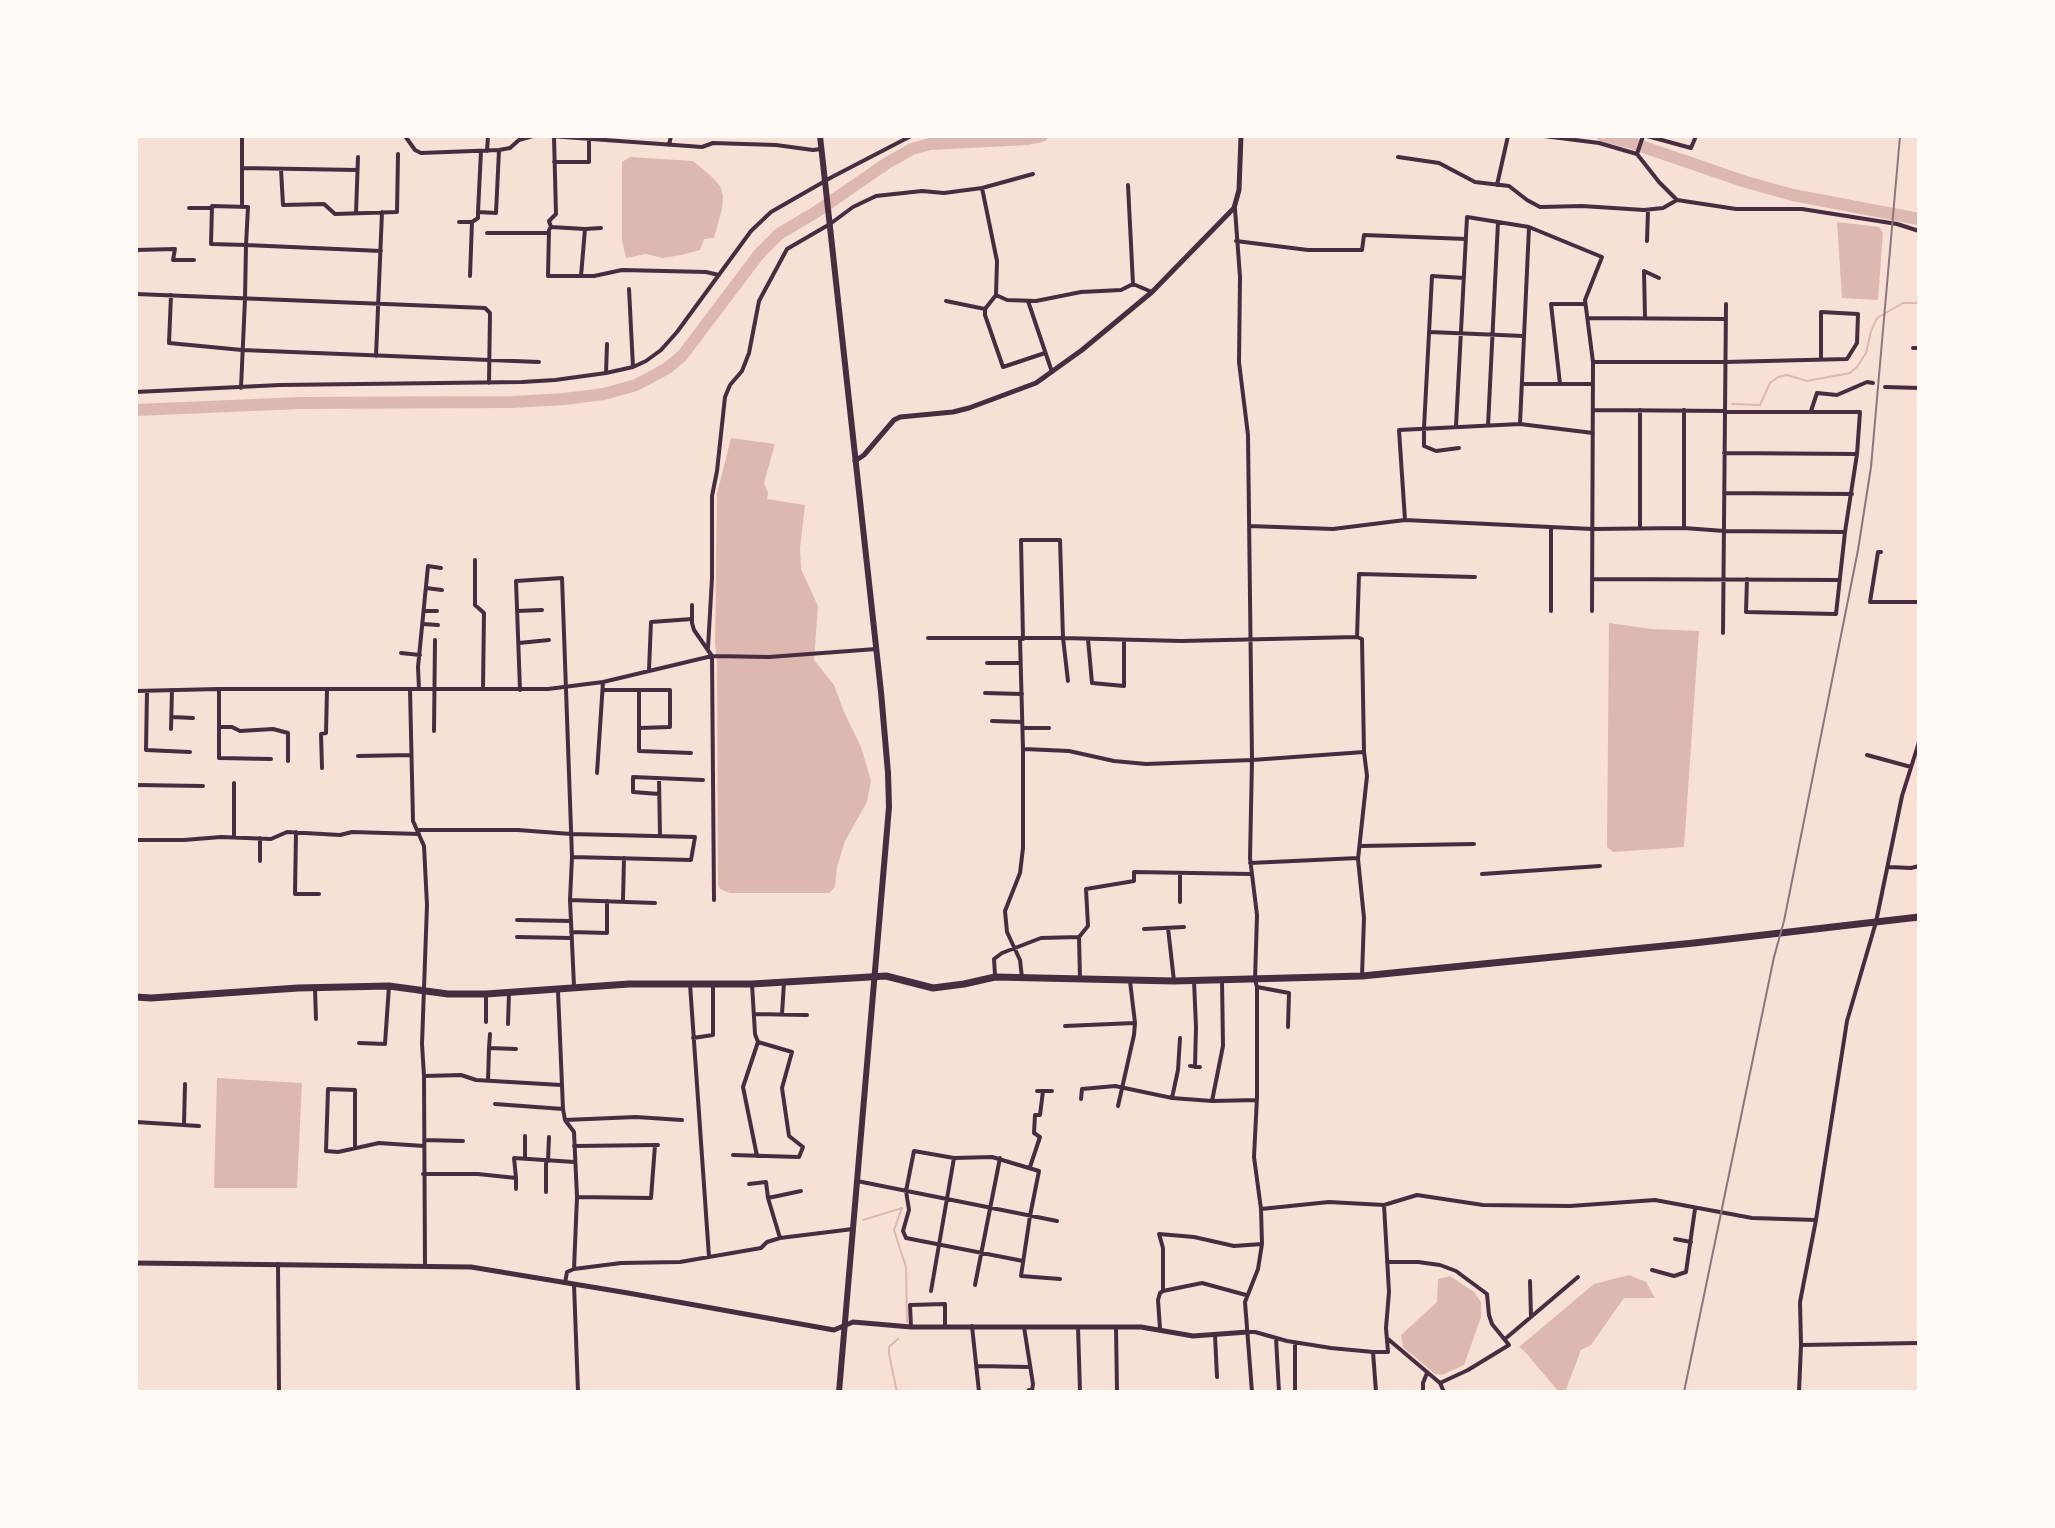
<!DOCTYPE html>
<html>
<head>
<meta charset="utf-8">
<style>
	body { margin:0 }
	#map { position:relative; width:2055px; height:1528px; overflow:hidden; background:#f7e1d7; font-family:"Archivo Narrow",sans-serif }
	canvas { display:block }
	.frame { position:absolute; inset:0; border:138px solid #fffaf5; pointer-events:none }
</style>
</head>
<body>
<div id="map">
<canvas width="2055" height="1528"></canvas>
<div class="frame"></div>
</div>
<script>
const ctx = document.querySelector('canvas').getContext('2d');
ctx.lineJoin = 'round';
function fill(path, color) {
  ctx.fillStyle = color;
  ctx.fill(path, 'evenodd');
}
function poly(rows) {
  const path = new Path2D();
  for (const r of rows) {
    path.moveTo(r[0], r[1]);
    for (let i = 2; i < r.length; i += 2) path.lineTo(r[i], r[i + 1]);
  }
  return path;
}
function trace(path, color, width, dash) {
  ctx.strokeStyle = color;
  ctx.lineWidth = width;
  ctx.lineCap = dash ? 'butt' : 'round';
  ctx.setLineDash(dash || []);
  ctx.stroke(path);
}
const water = poly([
	[630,157,693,161,711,176,720,186,723,195,722,209,714,238,704,239,700,250,681,255,663,258,646,254,626,258,622,240,622,162],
	[1837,222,1879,227,1883,233,1878,300,1842,298],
	[731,438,775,444,764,483,768,493,767,499,805,505,800,548,801,569,818,606,814,660,834,685,844,712,861,747,871,781,867,802,845,841,837,867,835,887,829,893,730,893,720,889,718,884,717,662,715,644,717,494],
	[1609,623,1651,629,1699,631,1684,847,1613,852,1607,847],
	[217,1078,302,1083,297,1188,214,1188],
	[1629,1275,1646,1282,1655,1298,1624,1298,1591,1345,1581,1350,1565,1392,1559,1392,1526,1353,1519,1347,1594,1284],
	[1450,1276,1474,1292,1481,1302,1481,1317,1464,1365,1442,1375,1435,1374,1403,1347,1401,1335,1437,1302,1438,1279]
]);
const stream = poly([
	[1732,404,1760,405,1770,383,1778,377,1787,375,1807,381,1850,373,1857,367,1866,353,1871,331,1877,318,1903,303,1919,303],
	[863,1220,902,1208,894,1230,906,1267,907,1322],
	[897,1392,889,1354,889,1347,898,1339]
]);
const river = poly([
	[1603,136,1632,143,1746,182,1793,195,1919,219],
	[136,410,301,403,512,402,564,399,604,394,636,385,666,369,682,356,759,254,779,234,816,212,887,163,912,149,930,144,1028,139,1042,136]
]);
const minor = poly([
	[240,136,330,136],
	[405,136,415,150,421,153,499,150,510,148,519,140,533,136],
	[550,136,702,147,713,143,776,145,813,150,821,149],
	[1544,136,1599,143,1637,154,1659,182,1677,200,1736,209,1802,209,1897,224,1919,231],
	[1647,136,1691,148,1696,136],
	[554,137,556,214,549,221,551,227,549,230,548,276,594,276,622,270,706,272,719,275],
	[669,145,671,136],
	[481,151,478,212,496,213,499,150],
	[487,151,488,136],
	[1637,154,1643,136],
	[1398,157,1439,163,1475,182,1509,186,1527,200,1540,207,1582,206,1644,210,1663,208,1677,200],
	[554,162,589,162,589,139],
	[242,168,357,170],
	[281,169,283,205,324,204,335,214,397,212,398,154],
	[1128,185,1133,284,1152,292],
	[1497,185,1508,136],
	[982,188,997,261,996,295,1007,300,1036,301,1081,292,1121,290,1133,284],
	[242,207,242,137],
	[189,208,212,208],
	[1235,209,1240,277,1239,362,1248,435,1252,760,1250,858,1257,915,1255,980,1257,987,1257,1097,1254,1157,1261,1209,1329,1202,1384,1205,1417,1195,1483,1205,1570,1206,1655,1200,1752,1218,1816,1220],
	[356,213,358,157],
	[459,222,472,222],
	[551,227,585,229,581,276],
	[585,229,601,228],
	[487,233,549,233],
	[1236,241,1308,250,1362,250,1364,235,1466,239],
	[1647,241,1648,210],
	[136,250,175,249,173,260,194,260],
	[470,276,472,222,478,218,478,212],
	[629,289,633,367],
	[136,294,485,308,490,313,489,383],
	[171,295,169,343,242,350,539,362],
	[996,295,985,309,985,315,1003,367,1045,353],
	[946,301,985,309],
	[1028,301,1052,372],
	[1588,318,1726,319],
	[1645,318,1644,271,1659,278],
	[1430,332,1523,336],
	[1913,348,1919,348],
	[376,356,382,212],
	[1593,362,1725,362,1847,359,1857,343,1858,314,1821,312,1821,359],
	[606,373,607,344],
	[1522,384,1593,384],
	[1560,384,1551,304,1585,304],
	[1885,387,1919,388],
	[241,388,245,299,246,245,248,207,212,206,211,244,246,245,381,251],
	[136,392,280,385,522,382,555,380,606,373,633,367,646,361,661,350,677,332,751,231,771,212,832,177,911,136],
	[1593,410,1860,412,1857,454,1845,532,1836,614,1746,612,1747,579],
	[1640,410,1640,528],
	[1811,411,1817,393,1837,395,1867,382,1873,383],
	[1520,424,1529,227],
	[1456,426,1467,217,1529,227,1602,257,1585,300,1593,362,1592,611],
	[1488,426,1498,222],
	[1459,448,1436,451,1424,446,1424,428,1432,276,1464,278],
	[1724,453,1857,454],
	[1724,493,1852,494],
	[1405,520,1399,430,1520,424,1593,433],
	[1249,526,1333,529,1405,520,1592,529,1684,528,1724,531,1845,532],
	[1551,527,1551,611],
	[1684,528,1684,410],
	[1881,552,1878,552,1870,602,1919,602],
	[475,560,475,605,484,613,483,689],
	[1592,579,1840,580],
	[426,588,442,590],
	[692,605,692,623,694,630,712,656,714,900],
	[424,611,437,611],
	[517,611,542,610],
	[423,624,438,625],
	[1723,633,1726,304],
	[1357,637,1359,574,1475,577],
	[928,638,1063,638,1181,641,1357,637,1362,639,1364,752,1367,776,1358,859,1364,918,1362,976],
	[1020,639,1023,749,1023,848,1020,873,1005,911,1007,932,1020,960,1022,978],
	[1023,639,1021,540,1060,540,1063,638,1068,681],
	[1088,639,1092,683,1124,686,1124,640],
	[519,643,549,640],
	[708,648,712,578,712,496,717,471,725,397,730,385,742,371,749,353,759,301,787,249,830,224,853,207,876,196,922,191,944,193,982,188,1033,174],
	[401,653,420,655],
	[987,663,1020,663],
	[649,670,651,622,692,619],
	[219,689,219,758,271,759],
	[410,689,413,821,424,846,427,905,422,1044,424,1076,425,1266],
	[419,689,418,667,428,566,441,568],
	[520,690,516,581,562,578,572,857,570,900,574,986],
	[603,690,670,690,670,727,639,728],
	[639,690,639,751,691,753],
	[136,691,219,689,548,689,603,682,712,656,769,657,876,649],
	[147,691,146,750,190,752],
	[985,693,1022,694],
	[172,717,193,718],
	[992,721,1022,722],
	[219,727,232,727,240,731,273,729,288,733,288,761],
	[1023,728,1049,728],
	[171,729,172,690],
	[434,731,435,640],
	[1024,749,1069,751,1114,761,1146,764,1252,760,1364,752],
	[1867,755,1911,767],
	[358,756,411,755],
	[322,768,321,734,326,733,327,690],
	[597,773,603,682],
	[659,779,660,836],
	[234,783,234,837],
	[136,785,203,786],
	[659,794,633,792,633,777,703,780],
	[417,830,518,830,571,834,695,837,691,860,572,857],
	[296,832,295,894,319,894],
	[260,838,260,861],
	[136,840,184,840,221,837,271,839,287,832,340,835,352,832,419,834],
	[1360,846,1474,844],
	[1250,863,1358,858],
	[1889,867,1911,868,1919,866],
	[1482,874,1600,866],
	[570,900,655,903],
	[623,900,624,858],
	[1180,902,1180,873],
	[517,920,571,921],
	[1168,928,1174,981],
	[1144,929,1184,927],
	[571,932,607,933,607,901],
	[517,937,572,938],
	[995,975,994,959,1002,953,1041,938,1079,937],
	[1080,978,1079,937,1088,926,1086,889,1134,881,1134,872,1251,874],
	[1194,981,1196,1027,1195,1067],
	[690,984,709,1257],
	[752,984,755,1034,758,1042,743,1087,757,1156],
	[1257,987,1289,993,1288,1027],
	[315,989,316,1019],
	[558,991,563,1109,565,1120,574,1132,577,1197,574,1269],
	[754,1014,807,1015],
	[782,1014,784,982],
	[486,1022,486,994],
	[508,1024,509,992],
	[1065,1026,1134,1023],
	[693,1038,713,1035,713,984],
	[359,1043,385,1044,389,986],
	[489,1048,490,1034],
	[1190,1066,1200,1067],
	[425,1076,461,1075,476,1080,561,1085],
	[488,1081,489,1048,516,1049],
	[1037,1091,1052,1091],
	[1172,1098,1178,1070,1180,1038],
	[1081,1099,1082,1089,1115,1086,1172,1098,1212,1101,1257,1100],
	[1212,1101,1223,1046,1222,980],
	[495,1104,563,1109],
	[1118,1106,1134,1035,1135,1023,1130,981],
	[565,1120,636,1117,682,1120],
	[136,1122,199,1126],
	[184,1124,185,1084],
	[525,1136,525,1159],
	[424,1140,463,1141],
	[574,1146,658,1145],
	[355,1147,355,1090,328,1089,326,1151,338,1152,379,1143,424,1146],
	[733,1155,799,1157,803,1147,789,1136,782,1088,792,1052,758,1042],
	[548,1161,549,1137],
	[1030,1167,1040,1137,1034,1133,1035,1115,1040,1115,1043,1091],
	[423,1174,478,1174,516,1178,514,1158,574,1162],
	[516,1178,516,1189],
	[857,1181,1057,1221],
	[749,1184,766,1182,768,1198,780,1238],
	[546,1192,546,1161],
	[577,1197,651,1198,655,1145],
	[768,1198,801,1191],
	[1675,1239,1691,1242],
	[136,1245,136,1262],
	[1023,1261,906,1238,903,1231,909,1210,906,1191,914,1151,954,1158,992,1157,1039,1171,1030,1216,1021,1276,1060,1279],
	[1387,1262,1418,1262,1440,1265,1456,1271,1487,1294,1489,1315,1492,1324,1509,1345,1468,1370,1440,1383],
	[278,1264,279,1392],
	[1652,1270,1674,1276,1686,1272,1695,1209],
	[1530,1281,1531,1317],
	[565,1283,567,1272,574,1269,621,1263,680,1262,761,1248,767,1242,780,1238,853,1229],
	[574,1284,578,1392],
	[975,1285,1000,1158],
	[931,1291,954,1158],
	[1163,1291,1202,1283,1246,1295],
	[972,1326,979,1392],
	[911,1327,910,1305,945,1304,945,1327],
	[1024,1327,1033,1384,1032,1391,1029,1390,1028,1392],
	[1078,1327,1080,1392],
	[1116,1327,1117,1392],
	[1160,1329,1158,1300,1160,1293,1163,1291,1163,1248,1159,1234,1194,1237,1234,1246,1262,1244],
	[1248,1332,1255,1332,1287,1341,1331,1348,1373,1352,1388,1352,1386,1328,1389,1292,1384,1205],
	[1215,1335,1217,1377],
	[1276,1338,1279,1392],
	[1388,1339,1440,1383,1444,1392],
	[1505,1339,1578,1277],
	[1801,1345,1919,1343],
	[1373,1352,1376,1392],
	[978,1366,1030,1367],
	[1252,1392,1245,1302,1258,1269,1262,1244,1261,1209],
	[1295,1392,1295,1343],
	[1423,1392,1423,1383,1427,1373],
	[1799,1392,1801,1345,1800,1302,1816,1220,1847,1021,1876,922,1902,796,1919,742]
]);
const tertiary = poly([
	[855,461,864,455,894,420,900,417,953,412,969,408,1036,383,1082,350,1152,292,1234,208,1239,190,1241,136],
	[136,1263,471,1267,628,1293,834,1330,853,1322,911,1327,1141,1327,1193,1336,1248,1332]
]);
const secondary = poly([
	[820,136,881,692,888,773,889,807,839,1392]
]);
const primary = poly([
	[136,997,151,998,298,988,389,986,448,994,486,994,629,984,752,984,886,976,933,988,964,984,995,977,1174,981,1362,976,1694,943,1919,917]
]);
const rail = poly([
	[1684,1392,1774,957,1784,921,1858,550,1871,467,1900,136]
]);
fill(water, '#dcb8b0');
trace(stream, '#dcb8b0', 2);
trace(river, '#dcb8b0', 12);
trace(minor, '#4a2c40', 4);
trace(tertiary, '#4a2c40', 5);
trace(secondary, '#4a2c40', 6);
trace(primary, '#4a2c40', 7);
trace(rail, '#8f747c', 2);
</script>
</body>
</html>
